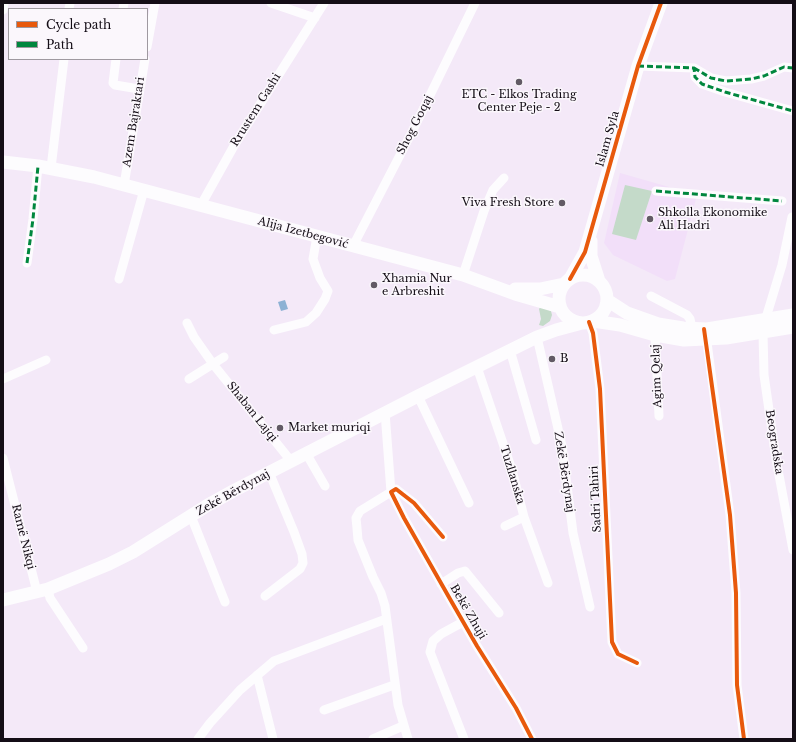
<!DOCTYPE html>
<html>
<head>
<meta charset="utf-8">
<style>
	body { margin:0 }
	#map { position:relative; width:796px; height:742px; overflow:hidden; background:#f4e9f8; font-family:"Libre Baskerville",serif }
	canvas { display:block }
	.frame { position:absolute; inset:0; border:4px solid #140d16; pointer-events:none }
	.legend { position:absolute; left:8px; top:8px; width:140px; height:52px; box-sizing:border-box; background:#fbf7fc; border:1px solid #9f99a0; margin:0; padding:5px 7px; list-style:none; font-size:12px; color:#140d16 }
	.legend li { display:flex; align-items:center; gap:8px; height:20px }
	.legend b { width:20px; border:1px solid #9f99a0 }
</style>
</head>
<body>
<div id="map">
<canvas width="796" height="742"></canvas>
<div class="frame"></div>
<ul class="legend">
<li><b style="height:5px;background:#e8590c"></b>Cycle path</li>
<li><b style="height:5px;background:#00873e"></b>Path</li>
</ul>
</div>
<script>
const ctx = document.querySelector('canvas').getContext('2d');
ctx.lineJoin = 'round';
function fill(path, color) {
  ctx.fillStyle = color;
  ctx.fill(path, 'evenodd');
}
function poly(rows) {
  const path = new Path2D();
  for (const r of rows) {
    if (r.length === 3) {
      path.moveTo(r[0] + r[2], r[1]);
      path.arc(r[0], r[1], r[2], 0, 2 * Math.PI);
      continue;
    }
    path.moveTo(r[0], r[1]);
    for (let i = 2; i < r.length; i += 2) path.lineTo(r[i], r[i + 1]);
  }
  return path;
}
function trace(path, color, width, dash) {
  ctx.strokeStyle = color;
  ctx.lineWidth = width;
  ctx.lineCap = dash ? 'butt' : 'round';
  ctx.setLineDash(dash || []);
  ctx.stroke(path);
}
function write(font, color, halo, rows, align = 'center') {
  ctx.font = font + ' "Libre Baskerville",serif';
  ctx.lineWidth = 3;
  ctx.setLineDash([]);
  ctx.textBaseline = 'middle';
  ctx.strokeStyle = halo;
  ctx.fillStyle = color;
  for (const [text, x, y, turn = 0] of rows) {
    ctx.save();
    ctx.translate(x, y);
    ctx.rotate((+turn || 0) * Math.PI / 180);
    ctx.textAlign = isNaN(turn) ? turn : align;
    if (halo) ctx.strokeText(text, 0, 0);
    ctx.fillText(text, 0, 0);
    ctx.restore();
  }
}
const built = poly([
	[620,173,697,195,675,279,667,281,613,255,604,243]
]);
const green = poly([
	[625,185,652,191,636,240,612,234],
	[541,306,551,311,552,315,550,321,543,326,539,325,541,319,539,309]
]);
const water = poly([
	[285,300,288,309,281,311,278,302]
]);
const street = poly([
	[271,3,315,18],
	[69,9,70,3],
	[123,9,124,3],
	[3,10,4,3],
	[147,47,155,3],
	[116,59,113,83,115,85,139,89],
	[638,66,694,68,695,77,702,84,725,92,793,111],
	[694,68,711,78,726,81,751,79,764,76,784,67,793,68],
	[51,168,64,59],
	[124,185,145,59],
	[656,191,782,201],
	[201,205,235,144,324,3],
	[792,217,782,265,765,321,763,333,764,375,776,459,793,550],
	[353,246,413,130,475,3],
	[27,263,33,219,38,166],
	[463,275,484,211,493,190,504,178],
	[119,279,144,190],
	[651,296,687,315,690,319,692,328],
	[589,322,593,333,600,389,612,642,618,654,637,663],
	[187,323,194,337,213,364,291,461],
	[274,330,306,322,316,313,325,299,328,291,320,278,313,259,317,236],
	[655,335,659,416],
	[706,335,730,515,736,593,737,685,744,739],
	[537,337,562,446,573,533,590,607],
	[510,350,536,440],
	[477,367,512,470,524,517,548,583],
	[3,379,46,360],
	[189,379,224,357],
	[418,396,469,503],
	[385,412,391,492,360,511,356,518,357,528,358,540,373,577,381,593,385,606,398,705,408,739],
	[306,453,325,486],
	[3,458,37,592],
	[191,516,225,602],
	[505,526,524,517],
	[443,537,414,503,396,489,391,492,404,518,450,599,477,646,516,708,532,739],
	[441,584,458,573,465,571,499,613],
	[48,589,50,598,83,648],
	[265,596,300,569,303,563,302,554,294,532,269,472],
	[463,622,441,634,433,641,430,652,464,739],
	[257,675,273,739],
	[324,710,394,685],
	[198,739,210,723,240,690,274,661,386,619],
	[373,739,403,726]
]);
const secondary = poly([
	[3,162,38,166,94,177,463,275,515,294,560,307],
	[591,241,591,256,599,281],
	[583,299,24],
	[570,279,585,252,638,66,661,3],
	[515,289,540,289,564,284],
	[607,300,627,313,658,324,683,328,707,329,793,315],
	[593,321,620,325,655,335,684,340,726,338,793,327],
	[3,600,48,589,109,564,133,552,208,505,235,490,418,396,537,337,556,330,582,323]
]);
const quiet = poly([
	[638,66,694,68,695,77,702,84,725,92,793,111],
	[694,68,711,78,726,81,751,79,764,76,784,67,793,68],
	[656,191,782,201],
	[27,263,33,219,38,166]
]);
const cycleway = poly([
	[570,279,585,252,638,66,661,3],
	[589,322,593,333,600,389,612,642,618,654,637,663],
	[704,329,730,515,736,593,737,685,744,739],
	[443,537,414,503,396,489,391,492,404,518,450,599,477,646,516,708,532,739]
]);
const markers = [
	[519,82,4,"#625a65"],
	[562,203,4,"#625a65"],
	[650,219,4,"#625a65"],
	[374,285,4,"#625a65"],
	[552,359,4,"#625a65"],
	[280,428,4,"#625a65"]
];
const poiNames = [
	["ETC - Elkos Trading",519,95,"center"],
	["Center Peje - 2",519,108,"center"],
	["Viva Fresh Store",554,203,"right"],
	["Shkolla Ekonomike",658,213],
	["Ali Hadri",658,226],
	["Xhamia Nur",382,279],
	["e Arbreshit",382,292],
	["B",560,359],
	["Market muriqi",288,428]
];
const streetNames = [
	["Rrustem Gashi",256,110,-58],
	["Azem Bajraktari",134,122,-81],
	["Shog Goqaj",415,125,-63],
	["Islam Syla",608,139,-74],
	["Alija Izetbegović",303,233,15],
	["Agim Qelaj",657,376,-92],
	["Shaban Lajqi",252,412,51],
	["Beogradska",774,442,81],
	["Zekë Bërdynaj",564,472,81],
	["Tuzllanska",512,475,73],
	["Zekë Bërdynaj",233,493,-29],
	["Sadri Tahiri",596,499,-93],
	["Ramë Nikqi",23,537,76],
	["Bekë Zhuji",468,612,60]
];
fill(built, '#f2dff9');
fill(green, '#c4dac9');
fill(water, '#8db1d4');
trace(street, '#fdfcfe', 9);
trace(secondary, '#fdfcfe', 13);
trace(quiet, '#00873e', 3, [6, 3]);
trace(cycleway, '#e8590c', 4);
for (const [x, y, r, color] of markers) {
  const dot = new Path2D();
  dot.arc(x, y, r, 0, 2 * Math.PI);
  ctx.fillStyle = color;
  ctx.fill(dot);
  trace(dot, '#fbf7fc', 1.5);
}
write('11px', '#140d16', '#fbf7fc', poiNames, 'left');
write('11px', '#140d16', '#fbf7fc', streetNames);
</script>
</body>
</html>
